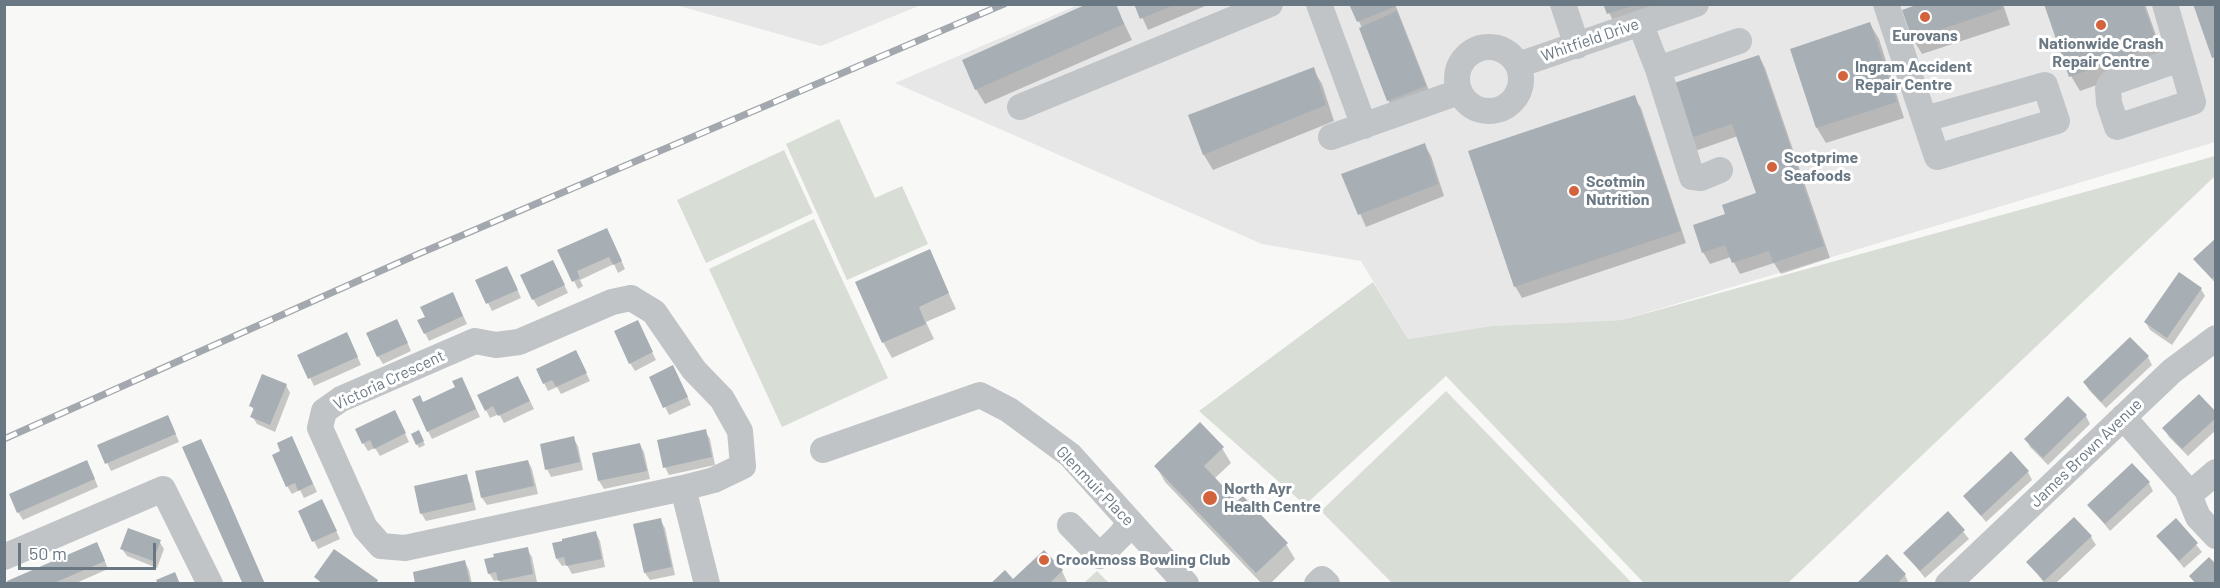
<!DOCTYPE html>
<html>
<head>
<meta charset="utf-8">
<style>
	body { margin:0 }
	#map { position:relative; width:2220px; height:588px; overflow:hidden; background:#f8f8f6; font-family:Barlow,sans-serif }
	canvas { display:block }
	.frame { position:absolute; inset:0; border:6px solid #6a7884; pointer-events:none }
	.scale { position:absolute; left:18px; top:543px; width:138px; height:27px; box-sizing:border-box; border:3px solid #6a7884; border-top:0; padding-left:8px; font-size:18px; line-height:21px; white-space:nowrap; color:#6a7884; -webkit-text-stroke:4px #fff; paint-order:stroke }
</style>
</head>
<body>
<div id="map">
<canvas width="2220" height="588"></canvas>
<div class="frame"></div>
<div class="scale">50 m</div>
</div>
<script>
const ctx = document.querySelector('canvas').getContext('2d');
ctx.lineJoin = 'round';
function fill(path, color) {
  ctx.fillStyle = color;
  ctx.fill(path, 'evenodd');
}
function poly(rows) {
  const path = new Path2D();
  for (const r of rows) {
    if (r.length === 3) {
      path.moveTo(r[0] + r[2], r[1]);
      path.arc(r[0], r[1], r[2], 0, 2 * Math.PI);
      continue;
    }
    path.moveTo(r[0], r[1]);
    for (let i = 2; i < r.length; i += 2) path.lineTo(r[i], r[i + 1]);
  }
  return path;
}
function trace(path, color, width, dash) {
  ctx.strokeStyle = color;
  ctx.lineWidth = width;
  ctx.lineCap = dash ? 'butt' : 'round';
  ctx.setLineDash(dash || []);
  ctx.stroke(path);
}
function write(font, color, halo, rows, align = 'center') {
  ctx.font = font + ' Barlow,sans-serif';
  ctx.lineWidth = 6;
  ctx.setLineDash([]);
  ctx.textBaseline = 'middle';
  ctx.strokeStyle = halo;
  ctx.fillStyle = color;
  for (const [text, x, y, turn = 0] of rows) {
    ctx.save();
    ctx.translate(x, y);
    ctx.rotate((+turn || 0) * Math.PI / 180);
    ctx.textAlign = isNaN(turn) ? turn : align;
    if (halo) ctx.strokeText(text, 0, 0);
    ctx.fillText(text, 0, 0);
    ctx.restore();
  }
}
const built = poly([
	[676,5,921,5,821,46],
	[1078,5,2215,5,2215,142,1622,320,1491,326,1408,339,1361,261,1262,244,895,83]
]);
const green = poly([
	[839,119,875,198,902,186,928,244,847,280,786,144],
	[784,150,813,213,706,263,677,200],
	[2215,156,2215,176,1788,583,1644,583,1446,376,1305,505,1199,411,1373,282,1408,339,1491,326,1622,320],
	[814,219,888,378,782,427,709,269],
	[1446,391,1632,583,1392,583,1321,511],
	[1097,571,1109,583,1084,583]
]);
const shadow = poly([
	[1115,4,1132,40,985,104,976,89],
	[1136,4,1210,4,1148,30],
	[1351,4,1395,4,1432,98,1395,112,1388,100,1362,28],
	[1605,4,1690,4,1617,29],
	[1924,4,2003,4,2010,25,1922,54,1913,39,1904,11],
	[2045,4,2145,4,2165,61,2080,91,2071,76],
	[1870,24,1879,39,1904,118,1826,143,1817,128],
	[1759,56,1765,68,1830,258,1781,274,1774,263,1740,274,1731,257,1710,264,1703,252,1726,215,1758,194,1738,136,1692,152,1685,140],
	[1313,69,1322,84,1334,121,1213,170,1204,155,1190,116],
	[1634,97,1641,108,1686,243,1522,298,1515,286],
	[1424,144,1431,156,1444,196,1366,227,1343,175],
	[611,237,625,269,618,273,614,264,580,280,583,286,578,289,559,251],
	[2216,240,2216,284,2195,259],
	[929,251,956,309,926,322,934,339,892,358,883,342],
	[557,269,568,293,538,307,533,299],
	[511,275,521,298,492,311,477,281],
	[2201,289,2205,296,2172,345,2150,330,2146,323],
	[457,302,467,324,429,341,425,333],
	[401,328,411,351,383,364,378,356],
	[641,330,656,360,635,371,630,363],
	[351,342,361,365,314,386,299,355],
	[2148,357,2152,365,2106,408,2089,390,2084,382],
	[580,360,590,381,561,394,557,387,548,391,544,383],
	[677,375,691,405,669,415,651,378],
	[286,385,290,393,275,432,257,424,252,416,254,411,251,405],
	[522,385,534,409,504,423,499,414,490,418,486,410],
	[466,386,480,417,432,439,428,431,423,404],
	[2068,398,2086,416,2090,424,2048,465,2030,447,2026,439],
	[2216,414,2216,430,2188,456,2169,437,2164,429],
	[399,420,409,442,380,456,375,448,368,451,363,443],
	[172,425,179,442,111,471,99,446],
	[705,431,710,439,715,465,669,475,665,467],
	[419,432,425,445,419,448,412,435],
	[573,438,578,446,583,470,551,477,547,469],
	[640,445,644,452,650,479,604,489,599,481],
	[296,446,317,492,304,498,300,490,292,494,287,486],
	[1222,448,1231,463,1214,479,1237,503,1286,544,1295,559,1270,584,1262,584,1165,482,1156,466],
	[528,461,532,469,538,494,487,505,482,498],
	[91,470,98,487,23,520,18,512],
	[2028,472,2032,480,1986,522,1965,496],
	[466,476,470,484,476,510,426,521,421,513],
	[2149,483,2153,491,2110,531,2089,505],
	[326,509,340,539,318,549,299,511],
	[1948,513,1969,539,1925,578,1905,553],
	[2074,519,2091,537,2096,545,2055,584,2045,584,2028,562],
	[660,520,665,528,675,575,650,580,645,573],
	[2176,520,2202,552,2184,568,2158,536],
	[596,533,600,541,605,567,572,574,567,565,562,566,557,559],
	[159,541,164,549,157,568,127,556,122,549],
	[527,549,532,557,537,582,501,584,499,580,494,581,489,573],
	[101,551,108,569,74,584,10,584],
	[1044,552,1062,571,1068,584,993,584,1013,581],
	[1887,556,1905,575,1909,584,1858,584],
	[465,562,469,570,472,584,417,584]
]);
const building = poly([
	[1087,4,1116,4,1124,24,975,90,962,60],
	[1134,4,1174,4,1174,5,1140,19],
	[1349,4,1395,4,1396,6,1357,22],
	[1603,4,1635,4,1635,5,1607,14],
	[1919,4,2001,4,2002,9,1912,39,1902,10],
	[2044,4,2143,4,2158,45,2069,77],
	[2193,4,2216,4,2216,57,2212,58],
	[1397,11,1426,86,1387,101,1359,28],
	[1870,22,1897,102,1816,128,1790,49],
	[1759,55,1824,246,1773,263,1769,251,1732,263,1725,245,1702,253,1693,225,1725,214,1722,205,1756,193,1732,124,1684,140,1665,86],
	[1314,67,1326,105,1203,155,1188,115],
	[1635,95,1681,231,1514,287,1468,151],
	[1425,143,1438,184,1358,215,1341,174],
	[607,228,622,261,613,265,609,257,577,271,580,278,572,282,557,250],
	[2216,238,2216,275,2212,279,2193,259],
	[930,249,949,293,919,307,926,324,882,343,855,282],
	[553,260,565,285,532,300,520,275],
	[507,266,518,290,486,304,475,280],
	[2179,272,2202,288,2167,338,2144,322],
	[453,292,463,316,424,334,417,320,425,317,420,307],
	[397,319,408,343,377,357,366,333],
	[638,320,653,352,629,364,614,331],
	[347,332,358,357,308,379,297,355],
	[2130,337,2149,356,2101,402,2083,382],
	[576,350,587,373,556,387,552,380,543,384,536,369],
	[673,365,688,397,663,408,649,377],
	[262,374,287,384,270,425,250,417,254,408,249,406],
	[518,376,530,401,498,416,493,406,485,411,477,395],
	[462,377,476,409,427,432,412,399,420,395,423,402,455,387,452,381],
	[2199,394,2216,412,2216,418,2182,449,2162,428],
	[2068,396,2087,415,2043,458,2024,439],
	[395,410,406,433,374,449,370,440,362,444,355,429],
	[168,415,176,434,105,464,97,445],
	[1200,422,1224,447,1204,466,1237,501,1243,496,1288,543,1256,573,1154,466],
	[706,429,712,457,663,468,657,440],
	[419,430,424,441,416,445,411,434],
	[292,436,313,484,298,491,295,483,286,487,272,455,280,451,277,443],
	[574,436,580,462,545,470,540,444],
	[201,439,226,494,265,584,243,584,241,580,182,447],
	[640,443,647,471,598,481,592,453],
	[2011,451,2029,471,1981,516,1963,496],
	[87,460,95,479,17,513,9,494],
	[528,460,534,486,481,498,475,471],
	[2132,463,2150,482,2105,524,2087,505],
	[467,474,473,502,420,514,414,486],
	[322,499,337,531,312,542,298,511],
	[1948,511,1965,530,1920,571,1903,553],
	[2074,517,2092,536,2044,581,2026,562],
	[661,518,672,567,644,573,633,524],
	[2176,518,2198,543,2179,561,2156,536],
	[128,528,161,540,153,561,120,549],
	[596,531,602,559,566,566,564,557,556,559,552,543,562,541,562,539],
	[97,542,105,561,52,584,8,584,7,581],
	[528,547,533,574,498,581,496,572,488,574,484,559,494,557,493,554],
	[334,549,378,580,376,584,323,584,314,577],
	[1044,550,1063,570,1049,584,990,584,1005,570,1013,579],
	[1887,554,1906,574,1897,584,1856,584],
	[2209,557,2216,564,2216,584,2196,584,2189,576],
	[465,560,470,584,415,584,413,572],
	[175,572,180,584,158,584,156,580]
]);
const minor = poly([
	[1319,4,1364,126],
	[1563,4,1577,46],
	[1886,4,1937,157,2057,121,2045,85,1925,119],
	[2165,4,2193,102,2117,127,2109,103,2108,89,2111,83,2180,59],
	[1640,23,1658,69,1692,177,1701,178,1720,170],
	[1489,79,32],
	[1518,65,1696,4],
	[1658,69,1739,41],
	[1020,107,1270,4],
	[1331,137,1459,92],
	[631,298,654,312,694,370,722,399,740,431,743,466,714,480,683,488,405,548,381,546,365,528,320,428,324,411,341,399,475,341,496,345,519,342,612,302,631,298],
	[2123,417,2187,490,2198,517,2216,536],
	[823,450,980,395,1009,410,1070,455,1186,584],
	[683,488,707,584],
	[2189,495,2216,472],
	[1070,525,1100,556,1121,535,1130,522],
	[4,557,163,489,210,584],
	[1317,584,1322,579,1327,584],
	[1948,584,2172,371,2216,338]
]);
const rail = poly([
	[4,439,416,255,1004,4]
]);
const markers = [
	[1925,17,6,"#d2633c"],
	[2101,25,6,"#d2633c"],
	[1843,76,6,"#d2633c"],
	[1772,167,6,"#d2633c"],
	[1574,191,6,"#d2633c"],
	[1210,498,8,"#d2633c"],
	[1044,560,6,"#d2633c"]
];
const poiNames = [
	["Eurovans",1925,36,"center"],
	["Nationwide Crash",2101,44,"center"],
	["Repair Centre",2101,62,"center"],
	["Ingram Accident",1855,67],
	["Repair Centre",1855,85],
	["Scotprime",1784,158],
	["Seafoods",1784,176],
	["Scotmin",1586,182],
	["Nutrition",1586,200],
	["North Ayr",1224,489],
	["Health Centre",1224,507],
	["Crookmoss Bowling Club",1056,560]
];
const streetNames = [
	["Whitfield Drive",1590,40,-19],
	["Victoria Crescent",389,380,-25],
	["James Brown Avenue",2086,453,-44],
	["Glenmuir Place",1095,486,46]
];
fill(built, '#e6e7e6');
fill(green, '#d8ddd6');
fill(shadow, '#0003');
fill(building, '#a8afb4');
trace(minor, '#c0c4c7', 26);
trace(rail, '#a2a8ad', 7);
trace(rail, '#fff', 4.5, [14]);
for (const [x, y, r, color] of markers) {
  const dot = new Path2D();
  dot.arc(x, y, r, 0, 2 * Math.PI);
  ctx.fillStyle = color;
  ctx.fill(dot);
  trace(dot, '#fff', 2);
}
write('bold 16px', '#6a7884', '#fff', poiNames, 'left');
write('16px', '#6a7884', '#fff', streetNames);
</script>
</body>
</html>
